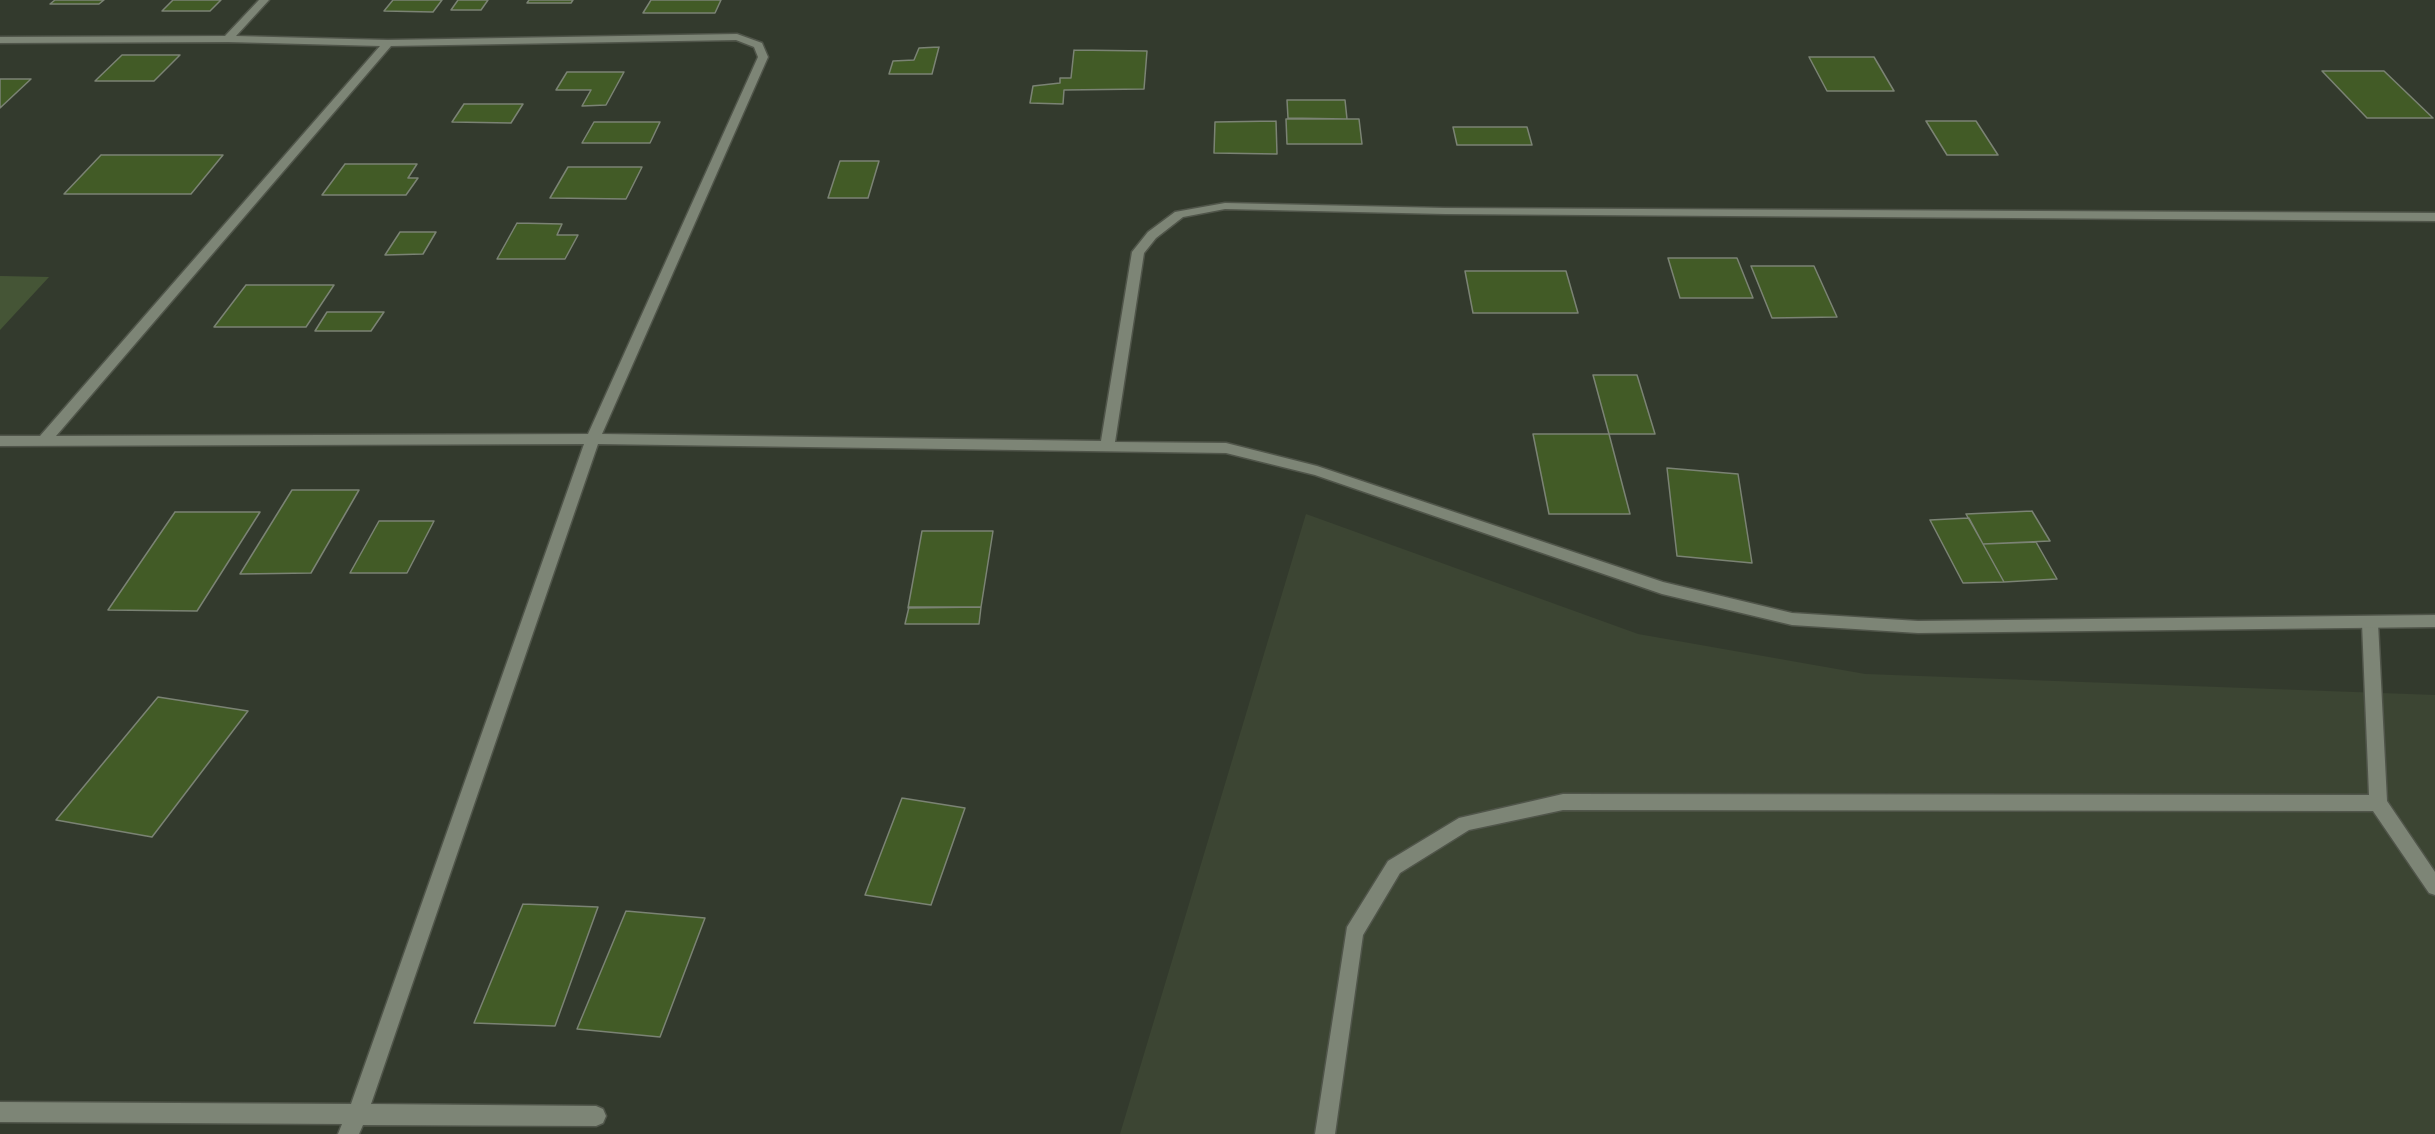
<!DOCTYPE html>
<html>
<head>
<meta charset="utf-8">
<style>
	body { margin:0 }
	canvas { display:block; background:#333a2d }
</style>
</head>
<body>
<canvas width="2435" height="1134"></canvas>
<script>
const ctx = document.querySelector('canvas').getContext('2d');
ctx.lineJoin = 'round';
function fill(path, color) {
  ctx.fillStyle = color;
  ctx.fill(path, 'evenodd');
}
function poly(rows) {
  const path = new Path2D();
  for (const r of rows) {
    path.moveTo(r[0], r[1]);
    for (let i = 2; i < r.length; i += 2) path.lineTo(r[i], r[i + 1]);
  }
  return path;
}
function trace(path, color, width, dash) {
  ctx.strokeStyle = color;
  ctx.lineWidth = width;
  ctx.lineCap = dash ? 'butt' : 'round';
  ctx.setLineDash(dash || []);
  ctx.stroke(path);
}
const built = poly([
	[1306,514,1638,634,1865,674,2435,695,2435,1134,1120,1134]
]);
const green = poly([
	[0,276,49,277,0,330]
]);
const building = poly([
	[55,0,104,0,99,4,50,4,55,0],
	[173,0,221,0,210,11,162,11,173,0],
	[393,0,442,0,433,12,384,11,393,0],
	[458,0,488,0,481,10,451,10,458,0],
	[529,0,573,0,571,3,527,3,529,0],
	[651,0,721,0,715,13,643,13,651,0],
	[939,47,932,74,889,74,893,61,914,60,919,48,939,47],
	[1074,50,1147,51,1144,89,1064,90,1063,104,1030,103,1033,86,1060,83,1060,78,1071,78,1074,50],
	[122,55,180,55,154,81,95,81,122,55],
	[1809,57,1874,57,1894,91,1827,91,1809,57],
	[2322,71,2384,71,2433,118,2367,118,2322,71],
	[567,72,624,72,606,105,582,106,591,90,556,90,567,72],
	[0,79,31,79,0,108,0,79],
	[1287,100,1345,100,1347,119,1288,118,1287,100],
	[464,104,523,104,511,123,452,122,464,104],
	[1286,119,1359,119,1362,144,1287,144,1286,119],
	[1276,121,1277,154,1214,153,1215,122,1276,121],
	[1926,121,1976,121,1998,155,1947,155,1926,121],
	[594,122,660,122,650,143,582,143,594,122],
	[1453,127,1527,127,1532,145,1457,145,1453,127],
	[101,155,223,155,191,194,64,194,101,155],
	[840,161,879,161,868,198,828,198,840,161],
	[345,164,417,164,408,178,418,178,406,195,322,195,345,164],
	[568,167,642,167,626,199,550,198,568,167],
	[517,223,562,224,557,235,578,235,565,259,497,259,517,223],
	[400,232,436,232,423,254,385,255,400,232],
	[1668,258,1737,258,1753,298,1680,298,1668,258],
	[1751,266,1814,266,1837,317,1772,318,1751,266],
	[1465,271,1566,271,1578,313,1473,313,1465,271],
	[246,285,334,285,306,327,214,327,246,285],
	[327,312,384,312,371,331,315,331,327,312],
	[1593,375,1637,375,1655,434,1609,434,1593,375],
	[1533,434,1609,434,1630,514,1549,514,1533,434],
	[1667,468,1738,474,1752,563,1677,556,1667,468],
	[292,490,359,490,311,573,240,574,292,490],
	[2032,511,2050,541,1983,544,1966,514,2032,511],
	[175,512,260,512,197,611,108,610,175,512],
	[1969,518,1983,544,2004,582,1963,583,1930,520,1969,518],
	[379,521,434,521,407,573,350,573,379,521],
	[922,531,993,531,981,607,908,608,922,531],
	[2036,542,2057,579,2004,582,1983,544,2036,542],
	[909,607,981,607,979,624,905,624,909,607],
	[158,697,248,711,152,837,56,820,158,697],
	[902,798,965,808,931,905,865,895,902,798],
	[523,904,598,907,555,1026,474,1023,523,904],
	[626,911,705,918,660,1037,577,1029,626,911]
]);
const service = poly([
	[2370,617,2375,619,2378,623,2387,801,2435,872,2435,895,2429,893,2373,811,1563,810,1469,830,1400,873,1363,935,1335,1134,1315,1134,1347,927,1388,861,1459,818,1563,794,2369,795,2362,623,2365,619,2370,617]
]);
const minor = poly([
	[259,0,269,0,236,36,388,40,737,34,762,43,768,57,602,434,1101,441,1132,252,1148,232,1175,212,1225,203,1445,208,2435,213,2435,221,1445,214,1225,209,1183,217,1156,238,1144,253,1115,442,1226,443,1317,466,1663,582,1792,613,1918,621,2435,615,2435,627,1918,633,1792,625,1662,594,1315,475,1226,453,598,444,371,1104,596,1106,603,1109,606,1116,603,1123,596,1126,363,1125,359,1134,338,1134,342,1124,0,1122,0,1102,351,1104,584,444,0,446,0,436,40,436,380,46,228,42,0,43,0,37,225,36,259,0],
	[736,40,754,47,758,57,588,434,56,436,391,46,736,40]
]);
fill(built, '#3c4533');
fill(green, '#455536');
fill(building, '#425b26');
trace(building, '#7b8374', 1.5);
trace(service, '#50554a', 3);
trace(minor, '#50554a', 3);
fill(service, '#7d8576');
fill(minor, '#7d8576');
</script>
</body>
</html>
